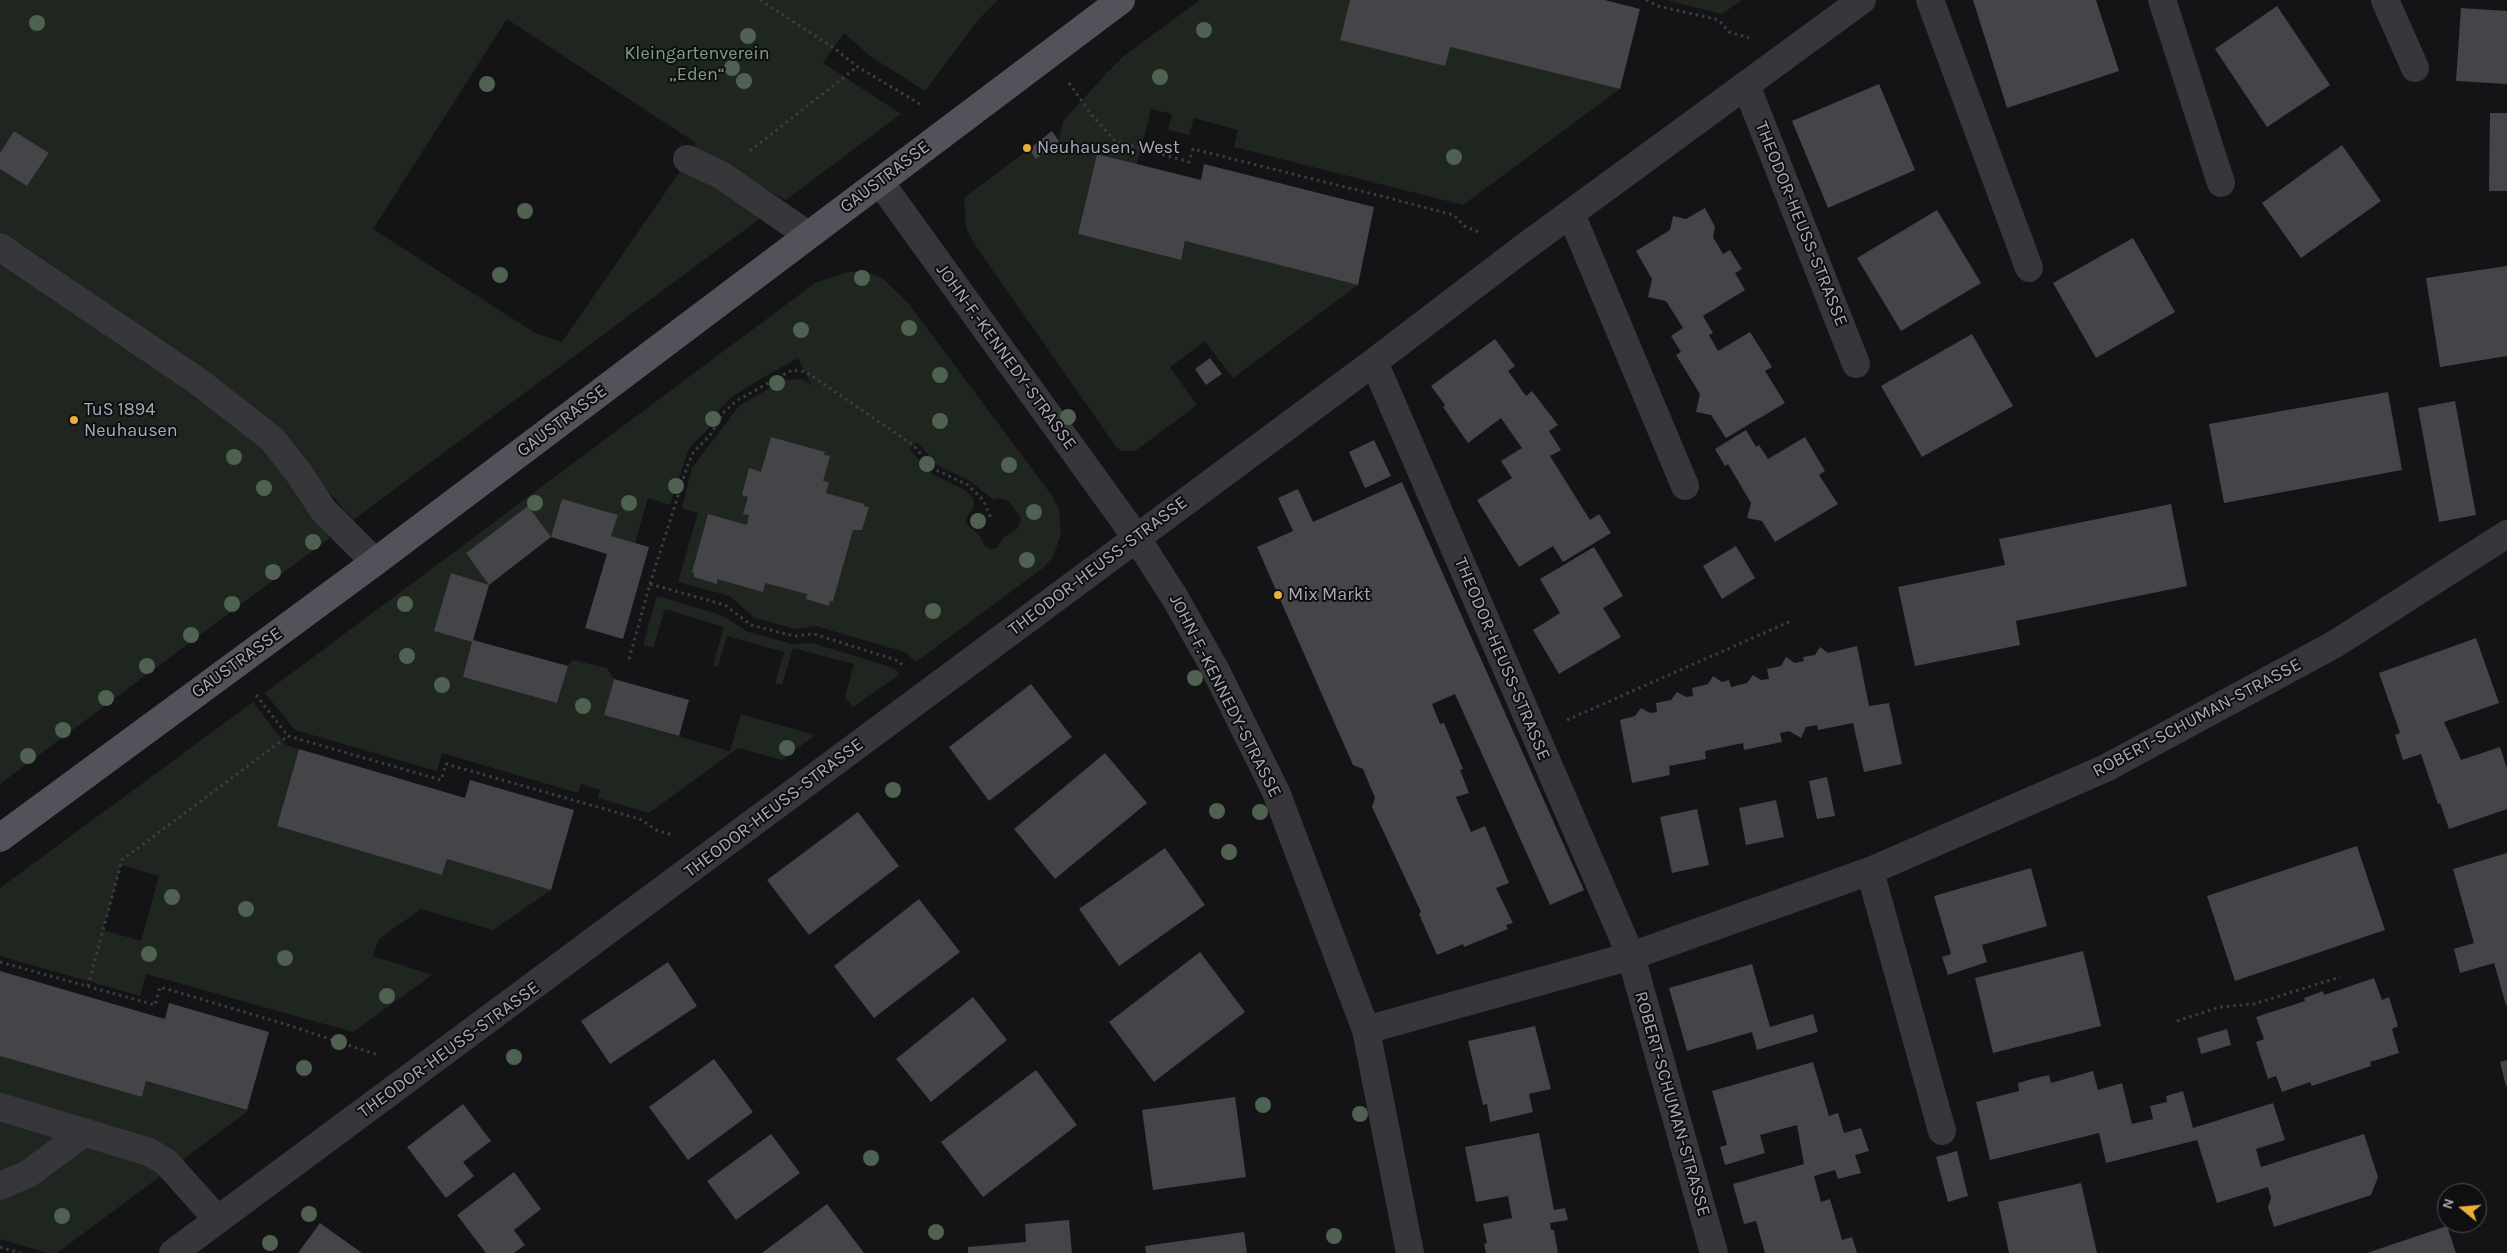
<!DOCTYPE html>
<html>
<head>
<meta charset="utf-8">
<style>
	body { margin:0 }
	#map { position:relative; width:2507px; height:1253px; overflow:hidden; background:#141416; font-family:Karla,sans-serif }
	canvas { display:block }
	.north { position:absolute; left:2437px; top:1183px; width:50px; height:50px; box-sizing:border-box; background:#0f0f11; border:1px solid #4c4d53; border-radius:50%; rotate:287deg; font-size:14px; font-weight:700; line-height:20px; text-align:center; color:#a7abb6 }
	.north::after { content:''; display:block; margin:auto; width:18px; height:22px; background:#e9af3a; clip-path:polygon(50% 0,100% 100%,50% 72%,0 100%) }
</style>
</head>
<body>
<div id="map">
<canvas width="2507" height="1253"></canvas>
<div class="north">N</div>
</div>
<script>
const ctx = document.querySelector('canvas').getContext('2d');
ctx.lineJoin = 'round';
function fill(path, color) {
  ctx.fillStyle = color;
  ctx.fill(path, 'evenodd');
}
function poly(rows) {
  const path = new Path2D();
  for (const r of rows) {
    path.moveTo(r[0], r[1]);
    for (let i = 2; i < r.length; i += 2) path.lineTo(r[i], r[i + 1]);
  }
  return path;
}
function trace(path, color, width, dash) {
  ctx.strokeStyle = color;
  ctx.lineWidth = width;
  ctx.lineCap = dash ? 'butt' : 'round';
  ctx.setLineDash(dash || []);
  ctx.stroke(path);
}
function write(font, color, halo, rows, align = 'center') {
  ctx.font = font + ' Karla,sans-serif';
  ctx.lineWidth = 4;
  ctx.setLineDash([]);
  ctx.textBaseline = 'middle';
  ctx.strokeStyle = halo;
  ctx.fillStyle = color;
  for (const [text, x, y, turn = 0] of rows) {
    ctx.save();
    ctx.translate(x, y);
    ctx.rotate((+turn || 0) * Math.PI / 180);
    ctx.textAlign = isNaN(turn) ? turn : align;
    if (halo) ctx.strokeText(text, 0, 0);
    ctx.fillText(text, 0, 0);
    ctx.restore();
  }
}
const green = poly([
	[0,0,998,0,978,20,925,91,870,56,844,33,823,63,901,114,786,200,692,151,696,143,507,19,373,229,535,333,562,342,683,167,762,217,353,520,277,432,167,346,35,253,0,233,0,169,27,186,49,153,14,131,0,153],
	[1200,0,1350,0,1340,40,1450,47,1620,89,1463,205,1234,147,1238,130,1194,118,1189,135,1168,130,1172,114,1151,109,1137,164,1097,154,1078,234,1181,260,1185,241,1358,285,1233,378,1205,341,1170,367,1197,405,1135,451,1123,451,1117,448,975,245,966,228,964,198,1029,149,1037,158,1059,141,1063,121,1106,74,1124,56],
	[1666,0,1742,0,1722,14],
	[0,258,90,317,272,453,330,538,0,784],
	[863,270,882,278,908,303,1053,497,1059,510,1061,534,1053,557,1043,568,916,662,905,652,816,626,795,629,755,618,730,596,678,582,698,513,682,508,692,468,739,406,784,380,803,379,812,386,798,358,757,381,731,398,719,410,707,430,689,448,670,505,648,498,635,543,611,536,618,516,562,500,551,537,528,506,466,553,489,585,451,574,435,631,472,642,463,677,557,703,568,666,573,660,607,668,614,679,604,715,730,751,741,714,815,735,782,760,738,748,649,813,598,798,600,790,581,784,578,793,442,753,437,771,295,730,265,693,815,283,844,273],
	[917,442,937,465,970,481,994,500,998,498,1008,500,1021,518,1018,528,1004,537,997,548,990,549,985,546,979,535,966,523,966,518,974,507,973,498,965,490,932,474,909,449],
	[657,596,721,615,748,632,792,644,812,643,894,668,899,675,853,707,845,697,854,664,793,648,782,685,775,683,784,652,727,636,718,667,713,665,724,627,665,609,653,648,643,645],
	[253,702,286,745,299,749,277,826,442,875,447,859,551,890,493,930,421,909,379,939,373,956,432,975,353,1032,146,974,140,996,0,956,0,888],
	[121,865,159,876,141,941,103,930],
	[0,1056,142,1097,146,1081,248,1111,57,1253,48,1253,0,1239]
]);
const building = poly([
	[1350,0,1605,0,1640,9,1620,89,1450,47,1445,66,1340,40],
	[1973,0,2096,0,2119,71,2007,108],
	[2277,6,2330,85,2267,127,2215,49],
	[2461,8,2507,11,2507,84,2456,81],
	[1879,84,1915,170,1828,208,1792,121],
	[2490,113,2507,113,2507,191,2489,191],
	[14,131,49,153,27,186,0,169,0,153],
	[1052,131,1059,141,1036,159,1029,149],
	[2342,145,2381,201,2301,258,2262,203],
	[1097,154,1201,180,1204,164,1374,207,1358,285,1185,241,1181,260,1078,234],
	[1705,208,1715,227,1713,237,1723,254,1730,250,1742,269,1735,273,1745,290,1703,316,1713,333,1709,335,1718,351,1750,332,1772,367,1765,371,1785,403,1726,438,1711,415,1696,412,1700,394,1676,355,1681,352,1671,336,1683,328,1666,301,1648,297,1652,279,1636,251,1670,230,1673,216,1686,219],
	[1937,210,1981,283,1901,331,1857,258],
	[2133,238,2175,312,2096,358,2053,283],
	[2507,266,2507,356,2440,367,2426,278],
	[1972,334,2013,406,1922,457,1881,386],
	[1495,339,1515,366,1508,371,1526,396,1532,391,1558,425,1549,431,1561,450,1550,456,1590,520,1599,514,1611,533,1563,562,1553,546,1519,567,1477,500,1512,478,1501,461,1522,448,1501,418,1468,443,1443,407,1445,405,1431,386],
	[1210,358,1222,374,1206,385,1195,369],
	[2388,392,2402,470,2224,503,2209,424],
	[2455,401,2476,515,2439,522,2418,408],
	[1746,430,1756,447,1759,445,1768,459,1805,437,1825,471,1819,475,1838,504,1775,542,1762,521,1747,518,1751,503,1728,464,1725,466,1715,449],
	[771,437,825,452,824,455,830,456,823,481,829,482,826,493,864,504,864,506,869,507,862,530,853,530,833,601,830,601,829,606,806,599,807,594,765,583,763,592,717,579,717,584,694,577,694,573,692,572,708,514,747,525,749,515,743,514,748,497,742,495,749,468,761,472],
	[1374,440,1391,476,1365,488,1349,452],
	[1402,482,1584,890,1550,905,1455,694,1432,704,1440,724,1444,723,1463,769,1460,770,1469,793,1456,797,1471,832,1485,826,1509,883,1496,888,1513,923,1506,925,1508,929,1464,947,1463,944,1437,955,1419,914,1421,912,1372,807,1375,798,1363,769,1353,765,1257,547,1293,531,1278,498,1298,489,1313,522],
	[562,499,618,515,611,536,649,547,623,639,585,628,607,554,551,537],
	[2171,504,2187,586,2016,621,2020,645,1915,666,1898,587,2005,565,1999,539],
	[528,506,551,537,489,585,466,553],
	[1736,546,1755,578,1722,599,1703,566],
	[1594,547,1623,596,1603,608,1621,637,1559,674,1533,630,1560,613,1540,579],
	[451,573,489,585,473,640,568,666,557,703,463,677,472,642,434,631],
	[2476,638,2499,703,2444,722,2461,760,2500,747,2507,769,2507,809,2449,829,2440,803,2438,804,2421,754,2403,760,2395,735,2400,733,2379,673],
	[1857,646,1869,706,1889,703,1902,764,1864,772,1853,723,1818,730,1817,725,1806,727,1801,738,1789,731,1780,733,1782,742,1744,750,1743,743,1705,751,1706,759,1669,766,1670,775,1632,783,1620,720,1635,716,1641,708,1650,713,1657,712,1656,703,1671,700,1677,692,1686,697,1693,696,1692,688,1708,684,1713,676,1722,682,1729,680,1731,687,1747,683,1753,675,1761,680,1769,679,1767,669,1781,666,1786,657,1795,663,1804,661,1803,657,1815,655,1820,647,1828,653],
	[614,679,689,700,679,736,604,715],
	[1031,684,1072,737,989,801,949,747],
	[299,749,465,798,470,780,574,810,551,890,447,859,442,875,277,826],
	[1105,753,1147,803,1055,879,1014,829],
	[1827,777,1835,816,1817,819,1809,781],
	[1776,800,1784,837,1746,845,1739,808],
	[1697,809,1709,865,1672,873,1660,817],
	[858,812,899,866,809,935,767,880],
	[2357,846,2385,930,2235,981,2207,896],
	[1165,848,1205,905,1119,966,1079,909],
	[2507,853,2507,1005,2506,1005,2494,963,2460,973,2454,949,2474,943,2453,869],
	[2031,868,2047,926,1982,945,1987,962,1948,975,1942,957,1951,954,1934,896],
	[919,899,960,952,874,1018,834,966],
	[2083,951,2101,1026,1993,1053,1975,978],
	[1200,952,1245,1012,1154,1082,1109,1022],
	[668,962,697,1006,610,1064,581,1021],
	[1752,964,1770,1027,1813,1014,1818,1032,1757,1050,1752,1032,1687,1051,1669,988],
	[0,971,165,1019,169,1003,269,1032,247,1110,146,1081,142,1097,0,1056],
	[2374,978,2382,1000,2389,997,2398,1026,2392,1029,2399,1053,2370,1062,2371,1066,2312,1086,2310,1082,2282,1092,2276,1076,2268,1079,2256,1042,2264,1039,2256,1017,2305,1001,2304,998,2323,991,2324,995],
	[973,997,1007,1040,931,1102,896,1059],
	[1535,1026,1551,1089,1529,1094,1533,1112,1490,1122,1487,1104,1483,1105,1468,1041],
	[2227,1029,2231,1045,2201,1054,2197,1038],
	[714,1059,753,1112,688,1160,649,1107],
	[2507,1060,2507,1086,2506,1086,2500,1062],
	[1813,1062,1829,1116,1838,1113,1844,1133,1861,1128,1869,1151,1855,1155,1861,1173,1838,1179,1835,1170,1814,1176,1821,1202,1830,1199,1842,1240,1852,1237,1857,1253,1765,1253,1756,1221,1744,1224,1733,1184,1804,1164,1797,1125,1760,1135,1765,1153,1725,1165,1720,1147,1727,1145,1712,1091],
	[1036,1070,1077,1125,983,1197,941,1142],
	[2093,1071,2098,1090,2122,1083,2132,1124,2153,1119,2150,1106,2167,1102,2166,1096,2183,1091,2193,1128,2273,1103,2285,1140,2256,1149,2261,1167,2364,1134,2378,1177,2371,1195,2274,1227,2268,1207,2271,1198,2268,1187,2217,1203,2197,1140,2106,1163,2099,1133,1990,1160,1976,1102,2019,1091,2018,1083,2032,1079,2049,1075,2051,1083],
	[1235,1097,1246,1177,1153,1190,1142,1110],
	[463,1104,491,1141,463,1162,474,1176,446,1198,407,1147],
	[1539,1133,1554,1210,1565,1208,1568,1220,1550,1223,1551,1230,1554,1230,1558,1253,1486,1253,1484,1244,1487,1243,1483,1224,1512,1218,1508,1196,1476,1202,1465,1147],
	[771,1134,800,1173,736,1220,707,1181],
	[1957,1151,1968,1196,1948,1202,1936,1157],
	[514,1172,541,1209,514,1230,525,1245,514,1253,486,1253,457,1215],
	[2081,1183,2097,1253,2009,1253,1998,1202],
	[827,1204,864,1253,762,1253],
	[1069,1220,1072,1253,968,1253,968,1247,1026,1242,1025,1224],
	[320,1223,362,1253,298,1253],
	[2447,1226,2456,1253,2367,1253],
	[1244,1232,1247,1253,1146,1253,1145,1246]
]);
const path = poly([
	[760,0,834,48,858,67,920,104],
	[1646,0,1658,6,1719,20,1729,32,1749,38],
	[1069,83,1091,114,1115,141,1189,162,1193,149,1377,195,1454,215,1464,226,1481,233],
	[750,151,857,67],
	[650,584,688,464,693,453,711,434,723,413,736,401,792,370,806,372,913,445,934,469,968,485,983,500,992,520],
	[629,659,650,584,725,605,751,625,794,636,814,634,899,661,904,667],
	[256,695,288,736,441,780,446,764,640,819,656,830,673,835],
	[1567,720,1791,621],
	[0,962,155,1005,160,987,288,1025,378,1055],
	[88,986,122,860,288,736],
	[2177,1021,2220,1007,2254,1004,2340,977],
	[0,1247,20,1253]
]);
const minor = poly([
	[1930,0,2029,268],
	[2162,0,2221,183],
	[2385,0,2415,68],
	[1746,85,1856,364],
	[687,159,721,175,808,235],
	[880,182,1136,537,1175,598,1215,669,1276,792,1366,1030,1410,1253],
	[1571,214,1685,486],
	[0,247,199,382,272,439,298,472,324,511,375,562],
	[1374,362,1631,956,1714,1253],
	[1870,871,1942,1131],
	[1366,1030,1631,956,1870,871,2106,768,2335,644,2507,534],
	[0,1107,149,1152,166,1162,218,1220],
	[0,1186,28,1174,85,1132],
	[173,1253,1374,362,1522,249,1862,0]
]);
const major = poly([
	[0,838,375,562,1121,0]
]);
const trees = [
	[37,23],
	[1204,30],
	[748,36],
	[732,68],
	[1160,77],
	[744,81],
	[487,84],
	[1454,157],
	[525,211],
	[500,275],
	[862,278],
	[909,328],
	[801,330],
	[940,375],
	[777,383],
	[1068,417],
	[713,419],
	[940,421],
	[234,457],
	[927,464],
	[1009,465],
	[676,486],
	[264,488],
	[535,503],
	[629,503],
	[1034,512],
	[978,521],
	[313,542],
	[1027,560],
	[273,572],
	[232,604],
	[405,604],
	[933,611],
	[191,635],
	[407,656],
	[147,666],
	[1195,678],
	[442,685],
	[106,698],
	[583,706],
	[63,730],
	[787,748],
	[28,756],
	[893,790],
	[1217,811],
	[1260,812],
	[1229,852],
	[172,897],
	[246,909],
	[149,954],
	[285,958],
	[387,996],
	[339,1042],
	[514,1057],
	[304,1068],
	[1263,1105],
	[1360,1114],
	[871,1158],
	[309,1214],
	[62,1216],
	[936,1232],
	[1334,1236],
	[270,1243]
];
const markers = [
	[1027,148,5,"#e9af3a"],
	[74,420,5,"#e9af3a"],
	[1278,595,5,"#e9af3a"]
];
const parkNames = [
	["Kleingartenverein",697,54],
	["„Eden“",697,75]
];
const poiNames = [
	["Neuhausen, West",1037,148],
	["TuS 1894",84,410],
	["Neuhausen",84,431],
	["Mix Markt",1288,595]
];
const streetNames = [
	["GAUSTRASSE",885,177,-37],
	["THEODOR-HEUSS-STRASSE",1801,224,68],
	["JOHN-F.-KENNEDY-STRASSE",1006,357,54],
	["GAUSTRASSE",562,421,-37],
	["THEODOR-HEUSS-STRASSE",1098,566,-37],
	["THEODOR-HEUSS-STRASSE",1502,659,67],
	["GAUSTRASSE",237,663,-36],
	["JOHN-F.-KENNEDY-STRASSE",1225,696,63],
	["ROBERT-SCHUMAN-STRASSE",2197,718,-28],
	["THEODOR-HEUSS-STRASSE",774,808,-37],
	["THEODOR-HEUSS-STRASSE",449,1050,-36],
	["ROBERT-SCHUMAN-STRASSE",1672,1104,74]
];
fill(green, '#1f2620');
fill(building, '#444449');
trace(path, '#3c3d42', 3, [2.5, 4]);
trace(minor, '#36363b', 28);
trace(major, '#52535a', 28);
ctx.fillStyle = '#4f6151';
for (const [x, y] of trees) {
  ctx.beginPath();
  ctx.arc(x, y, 8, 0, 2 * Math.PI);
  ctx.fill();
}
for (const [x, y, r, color] of markers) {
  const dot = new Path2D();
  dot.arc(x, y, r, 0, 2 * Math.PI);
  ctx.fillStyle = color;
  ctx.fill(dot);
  trace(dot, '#0f0f11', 2);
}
write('18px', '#7fa081', '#0f0f11', parkNames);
write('18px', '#a7abb6', '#0f0f11', poiNames, 'left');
write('18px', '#a7abb6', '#0f0f11', streetNames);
</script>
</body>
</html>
